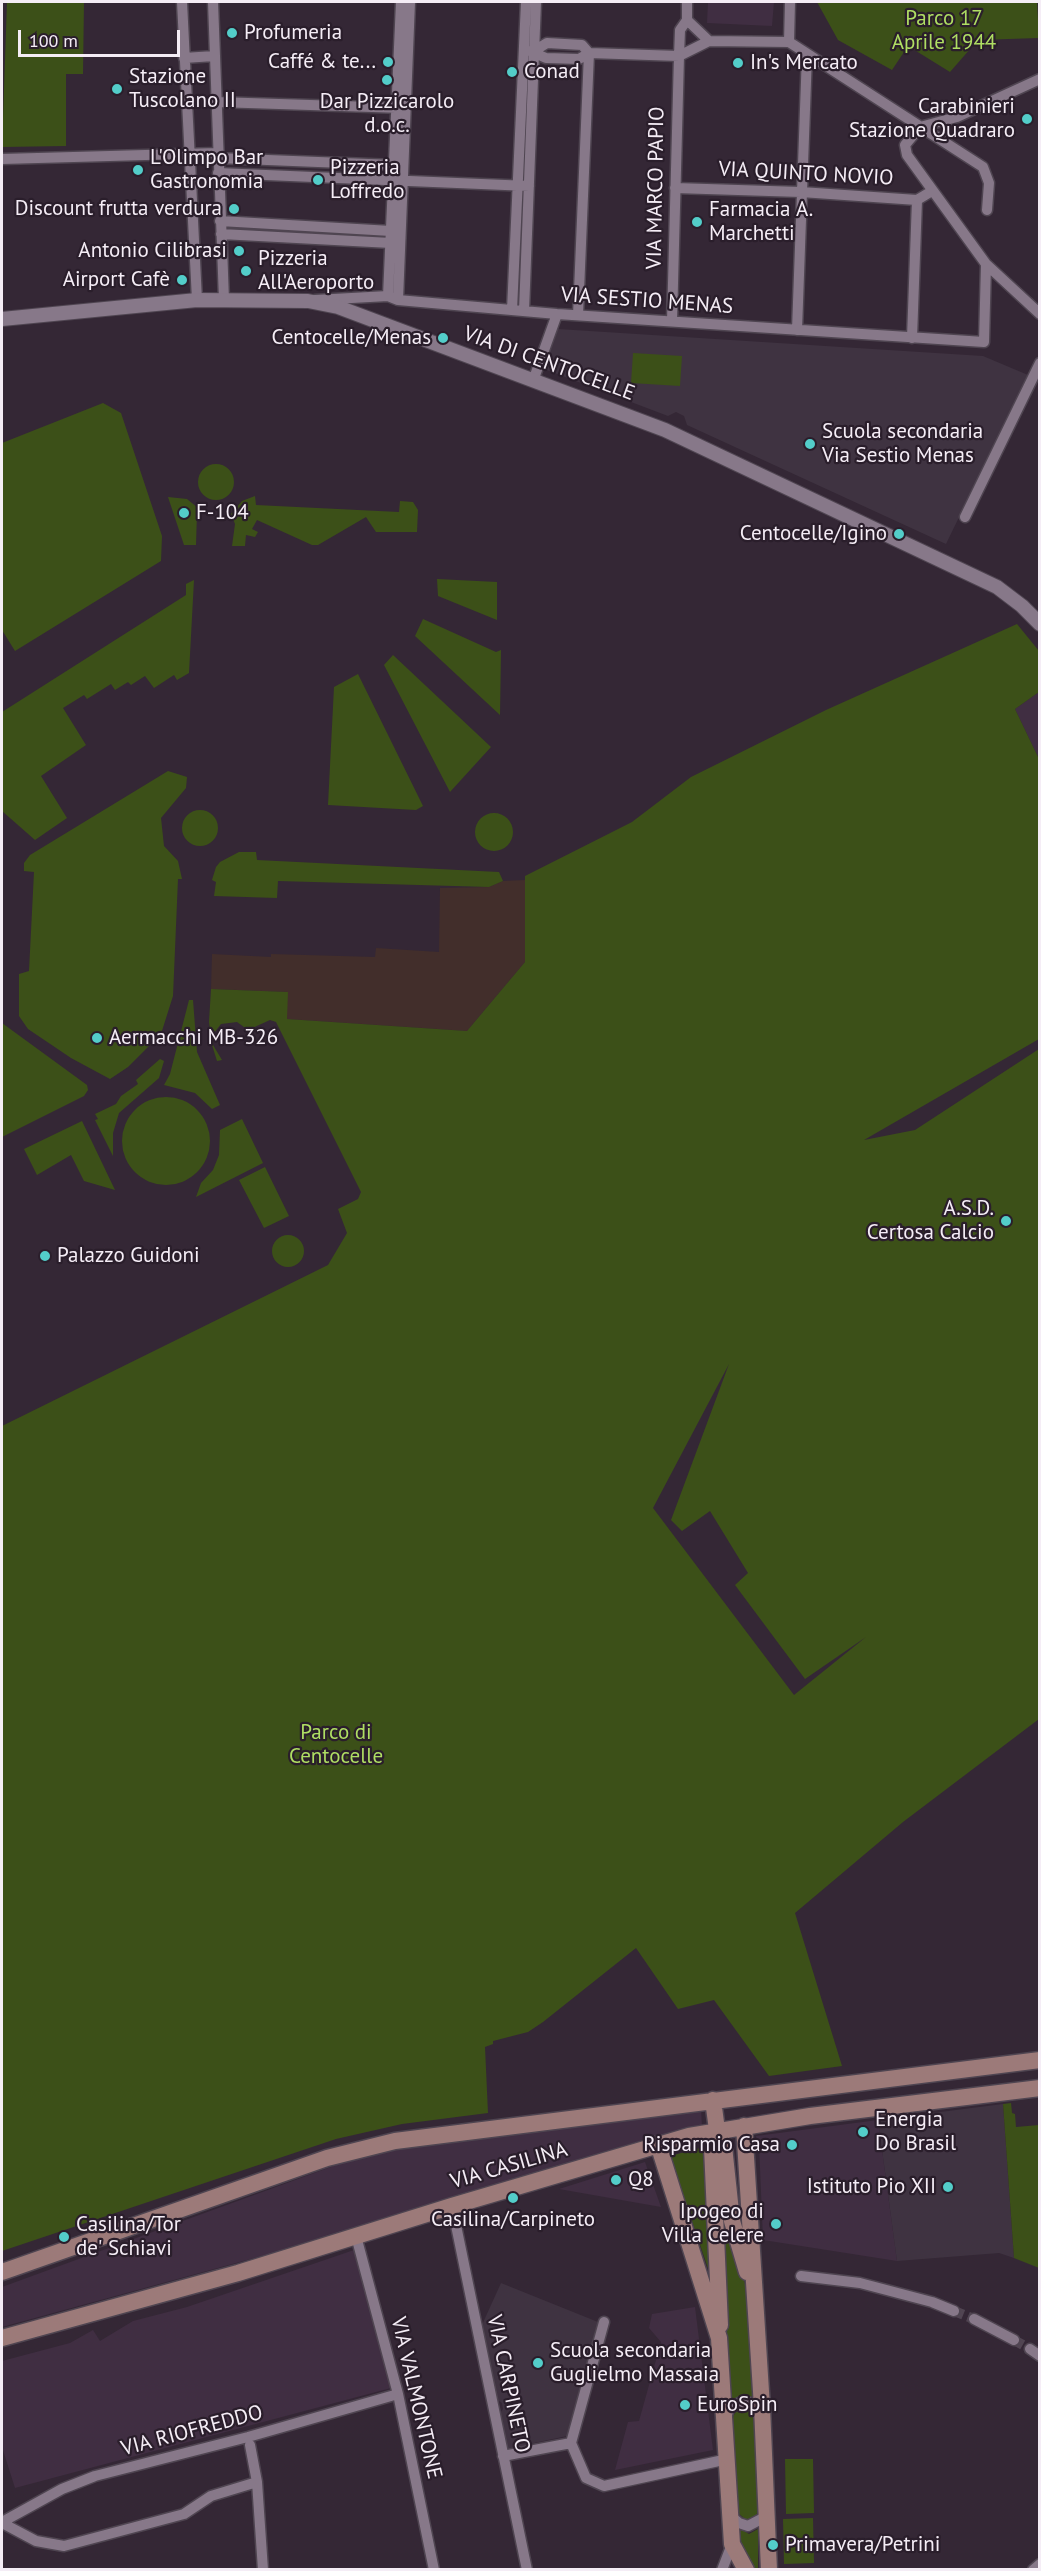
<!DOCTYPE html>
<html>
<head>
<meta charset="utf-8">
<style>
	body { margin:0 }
	#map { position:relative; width:1041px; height:2571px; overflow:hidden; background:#342735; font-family:"PT Sans",sans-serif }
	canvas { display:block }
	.frame { position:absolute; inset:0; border:3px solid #f5edf6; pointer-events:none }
	.scale { position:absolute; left:18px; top:30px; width:162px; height:27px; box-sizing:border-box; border:3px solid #f5edf6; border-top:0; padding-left:8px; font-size:18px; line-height:21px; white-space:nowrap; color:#f5edf6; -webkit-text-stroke:4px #2a1e2b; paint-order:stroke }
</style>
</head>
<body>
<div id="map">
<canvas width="1041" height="2571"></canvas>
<div class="frame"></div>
<div class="scale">100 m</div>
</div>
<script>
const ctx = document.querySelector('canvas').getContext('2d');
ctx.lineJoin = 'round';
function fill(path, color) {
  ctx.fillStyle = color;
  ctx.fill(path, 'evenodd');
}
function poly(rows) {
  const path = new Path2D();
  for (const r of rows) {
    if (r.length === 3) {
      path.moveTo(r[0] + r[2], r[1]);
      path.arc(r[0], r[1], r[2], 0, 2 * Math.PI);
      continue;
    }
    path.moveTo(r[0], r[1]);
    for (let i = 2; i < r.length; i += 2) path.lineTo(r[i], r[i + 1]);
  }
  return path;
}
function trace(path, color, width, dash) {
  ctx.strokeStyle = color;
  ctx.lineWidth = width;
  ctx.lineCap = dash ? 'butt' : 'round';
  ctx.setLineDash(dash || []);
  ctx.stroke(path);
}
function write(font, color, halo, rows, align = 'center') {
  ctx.font = font + ' "PT Sans",sans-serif';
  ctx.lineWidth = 4.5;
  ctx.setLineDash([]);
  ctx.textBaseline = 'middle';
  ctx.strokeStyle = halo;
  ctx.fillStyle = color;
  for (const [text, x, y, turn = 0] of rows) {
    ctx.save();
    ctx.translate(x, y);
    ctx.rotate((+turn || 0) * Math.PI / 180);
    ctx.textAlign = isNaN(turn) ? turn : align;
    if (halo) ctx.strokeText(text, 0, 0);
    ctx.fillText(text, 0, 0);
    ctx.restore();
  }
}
const built = poly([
	[708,2,774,2,772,26,707,23],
	[1039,692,1039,759,1015,709],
	[701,2109,702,2126,650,2138,291,2248,2,2327,2,2287,358,2157,408,2147],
	[878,2120,897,2261,763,2240,759,2144,757,2144,756,2136],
	[645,2162,661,2207,559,2189],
	[354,2250,391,2388,15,2488,2,2447,2,2361,70,2343,93,2330,100,2341,133,2321,187,2307],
	[695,2307,713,2450,615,2470,628,2422,639,2421,661,2342,649,2328,652,2314]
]);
const industrial = poly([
	[525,880,525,962,467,1031,287,1019,287,992,211,989,212,954,271,957,271,954,375,957,376,948,439,952,440,888,489,887,503,881]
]);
const education = poly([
	[558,329,983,356,1028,375,946,544,687,425,684,416,676,412,668,416,544,369],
	[1003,2104,1014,2258,999,2253,897,2261,878,2120],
	[501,2283,598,2322,567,2436,506,2449,499,2414,503,2409,502,2403,496,2399,481,2327]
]);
const green = poly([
	[7,2,84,2,83,74,66,74,66,146,2,147],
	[817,2,1037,2,1039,38,978,40,950,72,908,46,892,70,838,40],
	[633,353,682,356,680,386,631,383],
	[103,403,121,413,162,536,161,561,15,651,2,630,2,443],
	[216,482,18],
	[255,496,256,505,399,512,400,501,413,502,418,510,417,532,376,532,366,517,318,545,312,545,257,520,252,529,258,532,255,537,246,535,245,546,232,546,235,524,231,514,242,501],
	[168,497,187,499,198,508,200,511,197,512,196,545,184,545],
	[437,579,497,582,497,620,438,596],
	[194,580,189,673,177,680,174,675,154,688,145,676,131,685,128,682,115,690,111,684,87,699,84,695,63,708,86,745,41,776,67,818,35,840,2,811,2,712,186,595,186,584],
	[423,619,496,652,501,650,500,715,415,636],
	[1017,624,1039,651,1039,692,1015,709,1039,759,1039,1039,864,1140,915,1130,1039,1049,1039,1719,903,1822,795,1913,842,2066,769,2076,714,2000,678,2009,636,1948,543,2022,528,2032,493,2041,493,2044,485,2047,488,2113,402,2124,336,2139,2,2251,2,1426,328,1265,347,1233,338,1209,358,1199,361,1192,276,1022,270,1020,248,1030,237,1022,221,1024,214,1033,213,1045,222,1060,217,1061,212,1045,209,1022,211,989,288,992,287,1019,467,1031,525,962,525,876,632,822,691,777,826,710],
	[729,1364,671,1520,682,1531,710,1511,748,1573,735,1585,805,1679,866,1637,794,1695,653,1508],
	[393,655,491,747,450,792,384,665],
	[358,674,423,806,416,810,328,805,334,687],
	[168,771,187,777,186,788,161,818,164,846,178,861,182,879,178,879,173,996,161,1034,128,1067,110,1079,71,1058,28,1029,19,1016,19,974,29,971,34,872,24,871,24,863,30,855],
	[200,828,18],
	[494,832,19],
	[239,852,256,852,257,860,499,872,503,881,489,887,278,881,277,898,214,896,216,882,212,880,216,867,220,862],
	[189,1000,193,1000,197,1052,220,1105,212,1109,195,1093,164,1085,170,1074],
	[2,1023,87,1085,88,1090,84,1096,2,1137],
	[160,1059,164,1061,159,1078,119,1113,113,1133,113,1156,95,1120,98,1119,95,1114,116,1104,121,1096,138,1084,136,1080],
	[166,1141,44],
	[242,1119,263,1163,196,1197,201,1183,213,1170,219,1155,220,1130],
	[82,1121,115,1190,84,1181,71,1155,37,1175,24,1149],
	[265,1167,289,1216,264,1228,239,1180],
	[288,1251,16],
	[1011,2103,1012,2113,1015,2114,1016,2127,1039,2125,1039,2268,1014,2258,1003,2104],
	[707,2146,715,2289,670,2156],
	[719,2161,747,2294,754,2397,746,2396,732,2399,724,2296],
	[746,2407,754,2415,758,2512,754,2518,746,2520,737,2512,733,2417,736,2411],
	[785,2459,813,2459,814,2513,786,2514],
	[813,2518,814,2563,784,2564,783,2519],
	[737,2527,749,2534,758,2529,758,2569,753,2569,740,2546]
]);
const minorTunnel = poly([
	[954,2311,974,2319],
	[1014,2340,1030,2349]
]);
const minor = poly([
	[182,2,197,300],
	[213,2,224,300],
	[687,2,687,20,709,41,789,42],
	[687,20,680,30,679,56,709,41],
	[789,42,983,167,989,183,987,210],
	[789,42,790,2],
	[530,51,546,58,579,59,589,53],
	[534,51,547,43,582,45,589,53,679,56,672,321],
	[184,58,214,56],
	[1040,79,957,117,920,127,905,145,907,155,986,264,1040,314],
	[217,102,403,108],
	[217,158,394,165],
	[2,159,217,153],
	[218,173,529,186],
	[675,188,801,192,917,200,932,191],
	[220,221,391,231],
	[221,234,391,243],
	[388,296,401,2],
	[315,300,388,296,398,300,557,314,984,342,986,264],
	[398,300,410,2],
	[512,310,526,2],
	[524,311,536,2],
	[578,315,589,53],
	[797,330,807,54],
	[912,338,917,200],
	[533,381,557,314],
	[965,517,1040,363],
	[452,2206,527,2570],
	[356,2236,398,2394,434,2570],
	[801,2276,860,2283,932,2302,954,2311],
	[974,2319,1014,2340],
	[1030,2349,1040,2356],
	[726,2417,729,2409,739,2403,748,2402,762,2407],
	[571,2443,586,2478,604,2486,728,2459],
	[571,2443,604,2322],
	[250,2445,257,2482,263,2570],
	[503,2456,571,2443],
	[731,2516,739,2523,748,2526,767,2516],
	[2,2522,62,2489,95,2476,248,2437,398,2394],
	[2,2523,36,2541,64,2546,184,2514,211,2496,257,2482],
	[722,2570,732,2544],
	[1033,2570,1040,2564]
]);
const tertiary = poly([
	[2,319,197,300,308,301,338,307,665,430,997,587,1022,606,1040,624]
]);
const secondary = poly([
	[713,2100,717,2130,724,2146,732,2221,747,2272],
	[744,2126,762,2407,769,2570],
	[717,2130,712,2148,720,2325],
	[658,2144,719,2338,732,2544,746,2570],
	[2,2272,327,2158,395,2141,1040,2060],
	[2,2338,238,2273,452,2206,689,2136,810,2116,1040,2088]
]);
const markers = [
	[232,33,6,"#53cdc9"],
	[388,62,6,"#53cdc9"],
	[738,63,6,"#53cdc9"],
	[512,72,6,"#53cdc9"],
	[387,80,6,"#53cdc9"],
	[117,89,6,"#53cdc9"],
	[1027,119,6,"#53cdc9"],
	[138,170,6,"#53cdc9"],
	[318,180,6,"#53cdc9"],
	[234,209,6,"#53cdc9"],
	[697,222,6,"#53cdc9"],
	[239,251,6,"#53cdc9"],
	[246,271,6,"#53cdc9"],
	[182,280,6,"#53cdc9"],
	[443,338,6,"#53cdc9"],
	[810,444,6,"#53cdc9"],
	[184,513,6,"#53cdc9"],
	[899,534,6,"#53cdc9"],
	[97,1038,6,"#53cdc9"],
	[1006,1221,6,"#53cdc9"],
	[45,1256,6,"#53cdc9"],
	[863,2132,6,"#53cdc9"],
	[792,2145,6,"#53cdc9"],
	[616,2180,6,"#53cdc9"],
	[948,2187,6,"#53cdc9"],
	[513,2198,6,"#53cdc9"],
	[776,2224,6,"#53cdc9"],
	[64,2237,6,"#53cdc9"],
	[538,2363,6,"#53cdc9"],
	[685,2405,6,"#53cdc9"],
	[773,2545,6,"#53cdc9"]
];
const parkNames = [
	["Parco 17",944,19],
	["Aprile 1944",944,43],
	["Parco di",336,1733],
	["Centocelle",336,1757]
];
const poiNames = [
	["Profumeria",244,33],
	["Caffé & te...",376,62,"right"],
	["In's Mercato",750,63],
	["Conad",524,72],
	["Stazione",129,77],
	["Tuscolano II",129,101],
	["Dar Pizzicarolo",387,102,"center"],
	["d.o.c.",387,126,"center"],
	["Carabinieri",1015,107,"right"],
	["Stazione Quadraro",1015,131,"right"],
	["L'Olimpo Bar",150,158],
	["Gastronomia",150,182],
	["Pizzeria",330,168],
	["Loffredo",330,192],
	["Discount frutta verdura",222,209,"right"],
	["Farmacia A.",709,210],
	["Marchetti",709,234],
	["Antonio Cilibrasi",227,251,"right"],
	["Pizzeria",258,259],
	["All'Aeroporto",258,283],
	["Airport Cafè",170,280,"right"],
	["Centocelle/Menas",431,338,"right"],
	["Scuola secondaria",822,432],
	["Via Sestio Menas",822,456],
	["F-104",196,513],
	["Centocelle/Igino",887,534,"right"],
	["Aermacchi MB-326",109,1038],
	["A.S.D.",994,1209,"right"],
	["Certosa Calcio",994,1233,"right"],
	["Palazzo Guidoni",57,1256],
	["Energia",875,2120],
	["Do Brasil",875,2144],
	["Risparmio Casa",780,2145,"right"],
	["Q8",628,2180],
	["Istituto Pio XII",936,2187,"right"],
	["Ipogeo di",764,2212,"right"],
	["Villa Celere",764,2236,"right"],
	["Casilina/Carpineto",513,2220,"center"],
	["Casilina/Tor",76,2225],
	["de' Schiavi",76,2249],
	["Scuola secondaria",550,2351],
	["Guglielmo Massaia",550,2375],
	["EuroSpin",697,2405],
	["Primavera/Petrini",785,2545]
];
const streetNames = [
	["VIA QUINTO NOVIO",806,174,3],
	["VIA MARCO PAPIO",656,188,-89],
	["VIA SESTIO MENAS",647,301,4],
	["VIA DI CENTOCELLE",549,364,20],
	["VIA CASILINA",509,2166,-16],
	["VIA CARPINETO",508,2384,78],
	["VIA VALMONTONE",416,2398,77],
	["VIA RIOFREDDO",192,2431,-15]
];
fill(built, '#402e42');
fill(industrial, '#422e2b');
fill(education, '#3f3341');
fill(green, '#3c5018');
trace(minorTunnel, '#514552', 10, [10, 5]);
trace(minor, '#4f4551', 13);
trace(tertiary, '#4f4551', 16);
trace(secondary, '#4f4551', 19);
trace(minor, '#877889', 10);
trace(tertiary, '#877889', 14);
trace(secondary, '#9c7a79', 16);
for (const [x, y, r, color] of markers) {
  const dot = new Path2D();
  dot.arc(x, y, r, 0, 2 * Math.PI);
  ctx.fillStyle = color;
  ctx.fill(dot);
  trace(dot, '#2a1e2b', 2);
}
write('21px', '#afde63', '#2a1e2b', parkNames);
write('21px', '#f5edf6', '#2a1e2b', poiNames, 'left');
write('21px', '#f5edf6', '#2a1e2b', streetNames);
</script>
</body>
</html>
